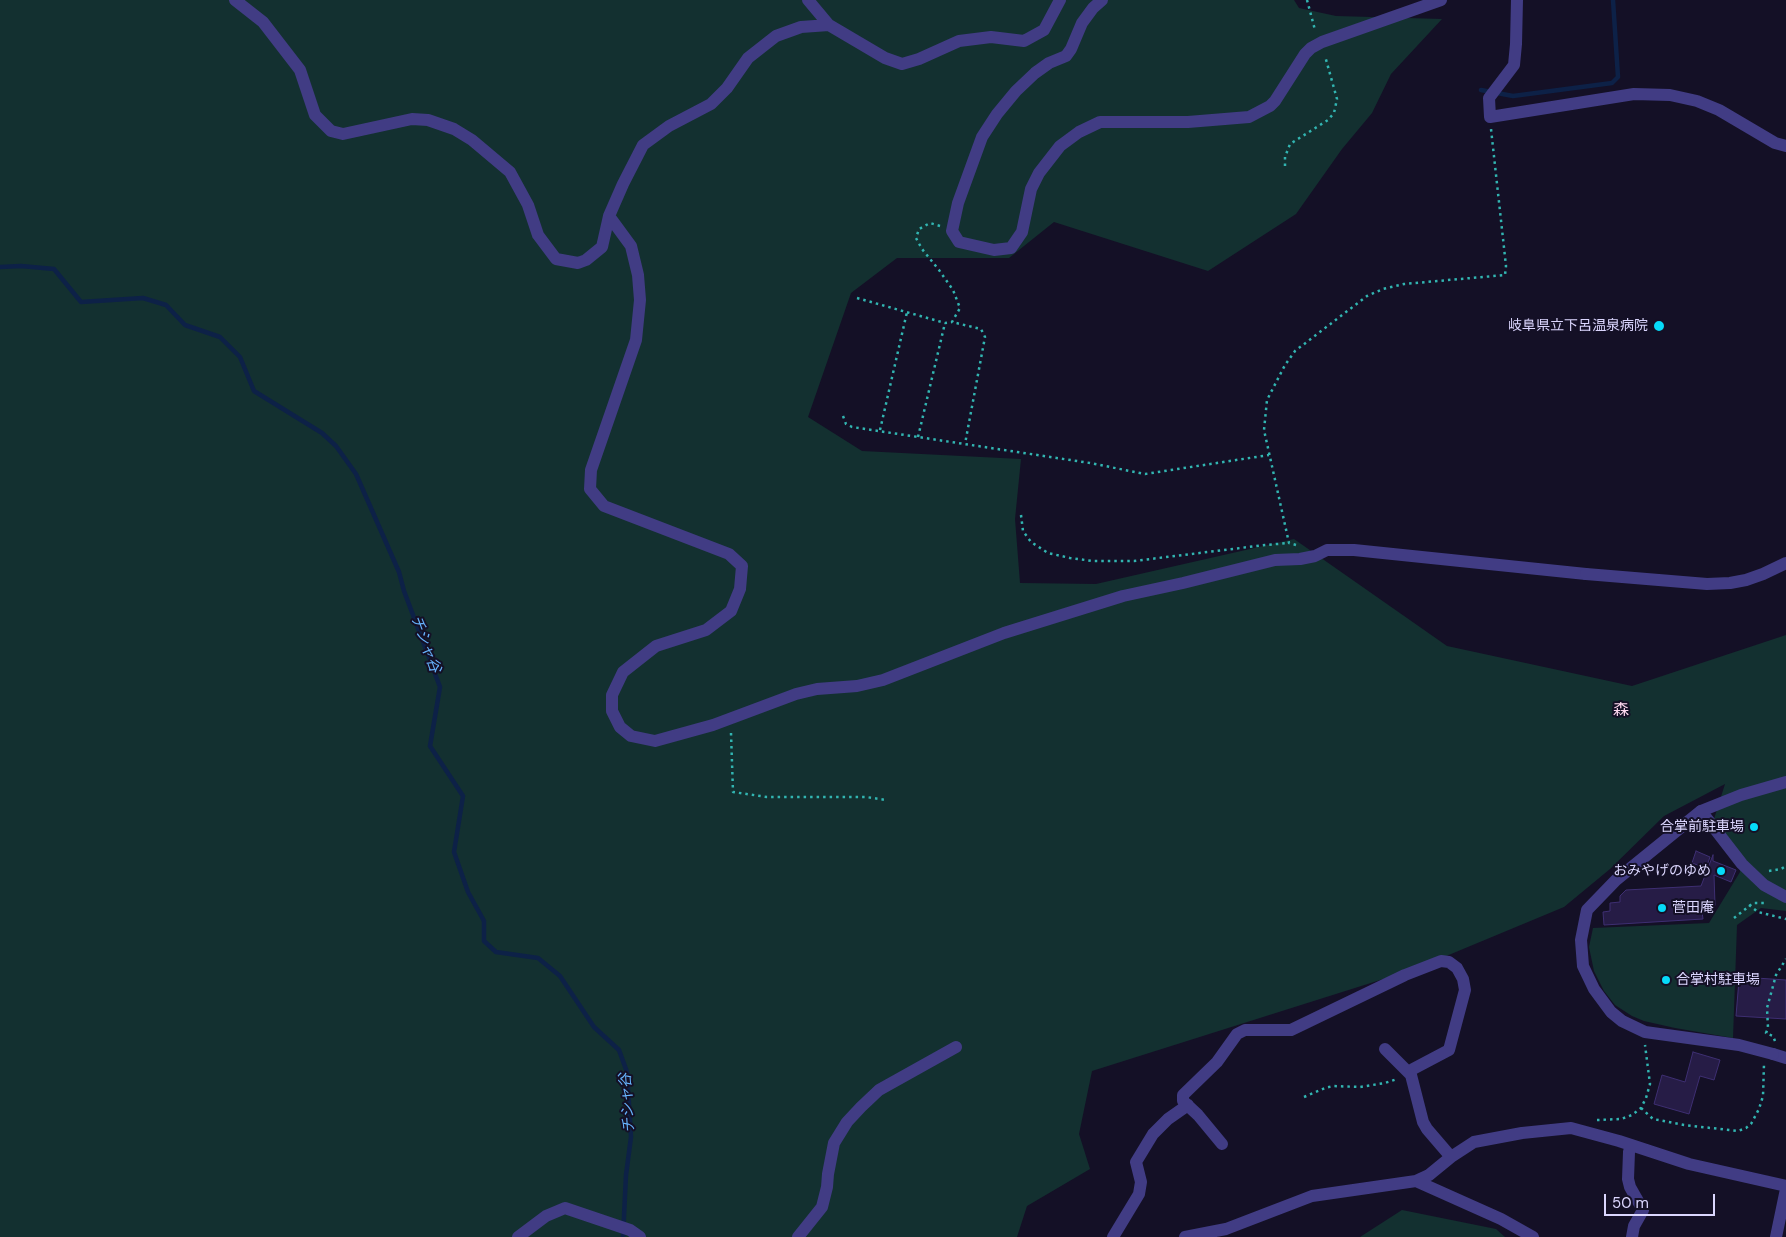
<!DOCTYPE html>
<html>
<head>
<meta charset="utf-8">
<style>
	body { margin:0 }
	#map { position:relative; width:1786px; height:1237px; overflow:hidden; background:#141026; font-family:"DM Sans",sans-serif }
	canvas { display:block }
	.scale { position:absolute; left:1604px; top:1194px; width:111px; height:22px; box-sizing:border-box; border:2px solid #dbd6fe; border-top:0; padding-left:6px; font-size:15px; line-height:18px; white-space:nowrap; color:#dbd6fe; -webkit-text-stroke:4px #141026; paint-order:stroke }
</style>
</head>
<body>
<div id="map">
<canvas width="1786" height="1237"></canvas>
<div class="scale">50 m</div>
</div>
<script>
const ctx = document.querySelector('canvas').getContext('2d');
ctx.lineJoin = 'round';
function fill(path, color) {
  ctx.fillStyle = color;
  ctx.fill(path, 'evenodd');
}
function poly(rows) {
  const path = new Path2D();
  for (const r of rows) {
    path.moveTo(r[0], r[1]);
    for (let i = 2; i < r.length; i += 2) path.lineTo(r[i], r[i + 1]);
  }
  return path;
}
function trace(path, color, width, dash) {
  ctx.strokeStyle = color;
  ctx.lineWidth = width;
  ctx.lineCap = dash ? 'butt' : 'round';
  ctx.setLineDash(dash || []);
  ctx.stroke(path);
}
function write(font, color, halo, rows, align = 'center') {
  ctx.font = font + ' "DM Sans","Noto Sans JP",sans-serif';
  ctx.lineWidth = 4;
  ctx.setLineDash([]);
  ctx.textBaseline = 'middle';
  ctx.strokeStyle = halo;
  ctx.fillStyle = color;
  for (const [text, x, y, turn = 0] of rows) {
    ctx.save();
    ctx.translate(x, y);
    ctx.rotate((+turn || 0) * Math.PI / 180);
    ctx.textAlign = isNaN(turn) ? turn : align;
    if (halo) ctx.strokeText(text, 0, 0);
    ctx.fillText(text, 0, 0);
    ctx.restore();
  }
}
const green = poly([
	[0,0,1294,0,1299,8,1336,16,1442,19,1391,74,1372,113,1342,149,1296,214,1208,271,1054,222,1009,258,897,258,851,293,808,417,862,451,1021,459,1015,519,1020,583,1096,584,1294,539,1447,646,1632,686,1786,635,1786,911,1761,908,1737,925,1733,1038,1675,1028,1644,1021,1632,1016,1615,1005,1604,991,1594,971,1589,947,1593,928,1709,923,1740,872,1738,854,1714,819,1725,784,1664,816,1610,869,1564,907,1415,969,1092,1071,1079,1134,1090,1169,1027,1206,1017,1237,0,1237],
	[1402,1210,1496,1229,1505,1237,1360,1237]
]);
const stream = poly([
	[1481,90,1513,96,1612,83,1618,77,1613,0],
	[0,267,21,266,54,269,81,302,143,298,166,305,185,325,220,337,240,357,254,391,322,433,336,446,356,474,399,572,404,591,440,687,430,746,463,796,454,852,468,892,484,921,484,941,496,952,538,958,560,976,594,1027,619,1050,627,1072,631,1137,626,1175,623,1237]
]);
const building = poly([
	[1696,851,1710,857,1706,868,1692,863,1696,851],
	[1713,855,1713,861,1736,870,1731,882,1714,875,1715,905,1711,912,1702,912,1703,919,1604,925,1603,912,1610,911,1610,903,1620,902,1620,896,1626,890,1701,886,1713,855],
	[1741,977,1786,980,1786,1019,1736,1016,1739,980,1740,980,1741,977],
	[1693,1052,1720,1060,1714,1080,1700,1076,1689,1114,1654,1104,1662,1075,1685,1082,1693,1052]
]);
const path = poly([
	[1307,0,1315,30],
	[1285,166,1285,157,1290,144,1328,120,1334,113,1337,99,1325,56],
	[940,226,930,223,919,229,916,238,922,249,939,270,953,290,960,308,952,322,981,329,985,337,965,444],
	[857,298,945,323,952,322],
	[843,416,846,424,852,427,1090,463,1145,474,1269,455],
	[880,430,907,312],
	[918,437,945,323],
	[1021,515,1023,531,1031,542,1048,553,1070,558,1093,561,1134,561,1265,545,1289,543],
	[1296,545,1289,543,1264,430,1267,400,1285,365,1295,351,1367,296,1383,289,1404,284,1505,275,1506,266,1491,129],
	[731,733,733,792,767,797,866,797,886,800],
	[1769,871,1781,869,1786,866],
	[1749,905,1758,912,1786,919],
	[1734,918,1753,903,1767,903],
	[1775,1041,1773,1036,1766,1033,1768,1028,1767,1008,1776,975,1786,959],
	[1304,1097,1325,1088,1333,1086,1360,1087,1385,1083,1397,1079],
	[1641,1108,1653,1119,1684,1125,1738,1131,1746,1128,1751,1124,1759,1109,1763,1096,1764,1064],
	[1597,1120,1621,1119,1632,1115,1641,1108,1646,1098,1650,1084,1645,1045]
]);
const minor = poly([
	[235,0,263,22,300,70,315,115,331,131,343,134,412,119,428,120,454,129,472,140,510,172,528,205,538,235,556,259,578,263,586,260,602,247,609,216,623,184,643,145,669,126,711,104,727,88,748,58,776,36,801,27,829,25],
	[808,0,829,25,885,58,902,64,919,59,959,41,991,37,1024,41,1044,30,1060,0],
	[1102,0,1093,8,1082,23,1071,49,1066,56,1049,63,1035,73,1016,91,997,114,982,137,958,203,952,231,959,242,994,250,1011,248,1022,232,1031,189,1039,173,1060,146,1079,132,1100,122,1188,122,1249,117,1270,106,1275,101,1305,54,1311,48,1322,42,1441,0],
	[1517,0,1516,44,1514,65,1489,98,1490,117,1634,94,1670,95,1697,101,1719,110,1775,143,1786,146],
	[609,216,631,246,638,275,640,300,636,340,591,470,590,489,604,506,729,554,742,566,740,589,731,611,706,630,656,646,623,672,612,695,612,711,620,727,631,736,655,741,713,725,796,694,817,689,857,686,883,680,1004,633,1123,596,1183,583,1275,560,1300,559,1315,556,1327,550,1354,550,1586,574],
	[1701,811,1742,864,1764,885,1786,897],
	[1385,1049,1411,1075,1423,1122,1427,1129,1451,1157],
	[1773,1054,1786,1058],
	[1222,1144,1198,1115,1183,1101,1183,1095,1217,1062,1237,1034,1245,1030,1291,1030,1405,975,1441,961,1449,962,1457,968,1463,979,1465,990,1449,1050,1413,1069,1409,1073],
	[1631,1145,1629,1152,1628,1179,1630,1187,1643,1210,1634,1226,1632,1237],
	[1416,1181,1501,1219,1533,1237],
	[518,1237,546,1216,565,1208,630,1230,640,1237],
	[798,1237,822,1207,827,1187,828,1174,834,1143,847,1122,861,1107,879,1090,956,1047],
	[1113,1237,1139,1194,1141,1182,1136,1162,1153,1134,1168,1119,1188,1105],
	[1185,1237,1226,1229,1312,1196,1416,1181,1429,1175,1451,1157,1474,1142,1522,1133,1571,1128,1619,1141,1689,1164,1786,1186],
	[1776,1237,1786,1189]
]);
const tertiary = poly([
	[1586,574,1707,584,1730,583,1746,580,1763,574,1786,563],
	[1773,1054,1739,1045,1645,1032,1622,1021,1611,1012,1594,989,1583,966,1581,940,1587,910,1616,880,1701,811,1741,795,1786,782]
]);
const markers = [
	[1659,326,6,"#06daf9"],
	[1754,827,5,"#06daf9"],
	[1721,871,5,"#06daf9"],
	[1662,908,5,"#06daf9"],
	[1666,980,5,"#06daf9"]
];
const poiNames = [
	["岐阜県立下呂温泉病院",1648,326],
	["合掌前駐車場",1744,827],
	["おみやげのゆめ",1711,871],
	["菅田庵",1672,908,"left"],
	["合掌村駐車場",1676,980,"left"]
];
const waterNames = [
	["チシャ谷",425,644,70],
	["チシャ谷",628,1103,-94]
];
const quarterNames = [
	["森",1621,711]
];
fill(green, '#133030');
trace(stream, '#0d2147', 4.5);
fill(building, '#261c46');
trace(building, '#3e2f72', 1);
trace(path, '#32b5b1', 2.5, [2.5, 4]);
trace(minor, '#413c84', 12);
trace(tertiary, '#413c84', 12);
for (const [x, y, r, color] of markers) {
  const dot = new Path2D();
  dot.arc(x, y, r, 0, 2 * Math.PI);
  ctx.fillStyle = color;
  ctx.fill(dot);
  trace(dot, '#141026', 2);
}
write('14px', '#dbd6fe', '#141026', poiNames, 'right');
write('italic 15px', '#66b2fb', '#141026', waterNames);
write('16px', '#fed8ef', '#141026', quarterNames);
</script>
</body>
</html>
